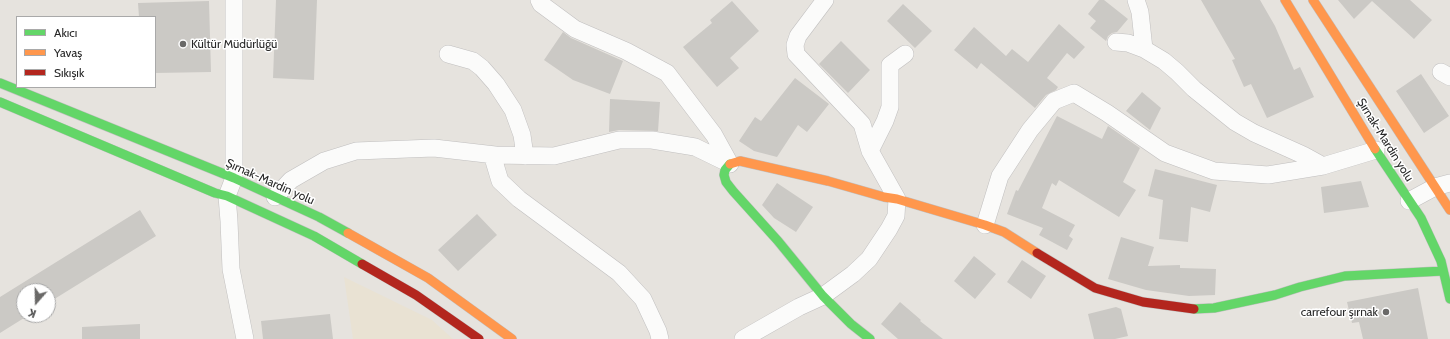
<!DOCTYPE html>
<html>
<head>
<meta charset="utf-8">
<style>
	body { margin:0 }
	#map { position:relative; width:1450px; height:339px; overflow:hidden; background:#e6e3de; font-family:Cabin,sans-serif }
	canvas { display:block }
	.legend { position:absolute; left:16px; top:16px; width:140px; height:72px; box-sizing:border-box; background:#fff; border:1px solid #a9a9a9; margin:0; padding:5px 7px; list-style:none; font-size:12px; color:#282828 }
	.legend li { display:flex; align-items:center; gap:8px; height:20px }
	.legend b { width:20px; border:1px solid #a9a9a9 }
	.north { position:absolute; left:16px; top:283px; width:40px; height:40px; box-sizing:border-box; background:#fff; border:1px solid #a9a9a9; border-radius:50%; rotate:200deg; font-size:11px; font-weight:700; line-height:16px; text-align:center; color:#282828 }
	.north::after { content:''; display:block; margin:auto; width:14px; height:18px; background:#6a6968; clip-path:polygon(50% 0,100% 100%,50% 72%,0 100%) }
</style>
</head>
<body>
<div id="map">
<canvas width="1450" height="339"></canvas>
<ul class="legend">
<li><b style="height:5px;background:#63d668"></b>Akıcı</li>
<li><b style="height:5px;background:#ff974d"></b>Yavaş</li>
<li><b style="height:5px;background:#b3261e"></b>Sıkışık</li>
</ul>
<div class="north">K</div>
</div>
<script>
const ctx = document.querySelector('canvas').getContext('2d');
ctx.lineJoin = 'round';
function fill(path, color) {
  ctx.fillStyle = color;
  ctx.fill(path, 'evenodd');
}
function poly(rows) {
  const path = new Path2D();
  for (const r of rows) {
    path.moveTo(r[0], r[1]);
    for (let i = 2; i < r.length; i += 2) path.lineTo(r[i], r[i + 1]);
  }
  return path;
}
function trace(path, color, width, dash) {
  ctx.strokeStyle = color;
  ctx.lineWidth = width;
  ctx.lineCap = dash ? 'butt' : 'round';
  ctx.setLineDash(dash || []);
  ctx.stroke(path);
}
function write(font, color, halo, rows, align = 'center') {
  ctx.font = font + ' Cabin,sans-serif';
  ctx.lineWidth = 3;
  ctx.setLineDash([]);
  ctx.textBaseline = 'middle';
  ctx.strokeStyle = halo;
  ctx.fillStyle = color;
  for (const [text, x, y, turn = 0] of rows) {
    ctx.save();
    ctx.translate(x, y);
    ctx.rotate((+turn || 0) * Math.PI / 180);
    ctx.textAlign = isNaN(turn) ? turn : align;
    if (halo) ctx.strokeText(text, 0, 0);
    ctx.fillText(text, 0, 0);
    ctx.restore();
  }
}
const education = poly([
	[344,277,432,320,453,339,353,339]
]);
const building = poly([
	[276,0,317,0,314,80,273,78],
	[1099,0,1104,0,1128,19,1117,32,1112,33,1108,36,1106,41,1090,28,1096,21,1088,14],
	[1201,0,1260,0,1275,26,1294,70,1300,67,1314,97,1267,118,1251,84,1244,87,1232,60,1235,59],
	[1338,0,1410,0,1432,20,1414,39,1372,1,1354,19],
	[209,1,211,72,155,73,155,17,139,17,138,3],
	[732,1,759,31,730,58,739,68,717,87,683,47,712,23,710,20],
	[903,4,932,31,915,48,887,21],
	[1059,24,1085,47,1074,59,1067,53,1047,78,1058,87,1056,90,1046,95,1035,108,981,63,977,69,954,50,974,27,1006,56,1012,49,1028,62],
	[563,32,571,38,623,61,610,94,573,80,544,60],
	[841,41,870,70,848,93,819,64],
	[1421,74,1449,116,1424,133,1396,91],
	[795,78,829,104,807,132,798,125,777,157,754,151,739,141,755,117,761,121],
	[1142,92,1161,108,1150,130,1126,111],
	[610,99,660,102,658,131,619,130,609,132],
	[1057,116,1102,139,1108,126,1140,148,1123,182,1136,190,1119,217,1059,180,1056,186,1052,183,1042,208,1075,225,1069,236,1073,239,1067,250,1039,235,1043,228,1007,214,1016,190,1018,191],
	[1155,169,1217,185,1210,212,1191,207,1188,242,1159,239,1163,200,1148,196],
	[1361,181,1369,207,1324,213,1321,187],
	[777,183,813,207,796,232,774,218,762,205],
	[140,210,156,236,48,303,48,291,24,291,24,318,0,333,0,297],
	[477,214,497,235,458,271,438,250],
	[1121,237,1154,247,1148,266,1180,265,1180,268,1216,269,1215,295,1189,296,1146,290,1108,279],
	[974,256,996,274,975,299,954,281],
	[1022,260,1046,276,1031,299,1007,282],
	[1418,288,1428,339,1363,339,1359,322,1352,323,1347,302],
	[900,302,921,320,920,321,943,339,898,339,881,324],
	[1116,307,1121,309,1128,336,1115,339,1094,339,1088,314],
	[330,314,333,339,263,339,261,321],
	[140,324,140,339,82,339,82,327]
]);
const street = poly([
	[234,0,234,178,227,196,229,221,231,269,245,339],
	[539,0,541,4,575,29,626,51,667,73,714,135,730,164],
	[1136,0,1140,12,1144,49],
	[1116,42,1128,43,1144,49,1164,61,1177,72,1194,89,1235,122,1254,133,1303,155,1323,166],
	[448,54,473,61,482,68,496,84,513,110,522,135,525,156],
	[1441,72,1450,77],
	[870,151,885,121,890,107,890,65,905,54],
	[495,155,494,161,500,181,519,199,619,273,643,299,658,331,660,339],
	[275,197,291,180,324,161,356,151,434,148,495,155,554,156,619,140,652,140,695,147,730,164],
	[1409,201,1435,187,1450,183],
	[985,225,1000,176,1030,130,1054,101,1074,93,1107,113,1165,153,1214,171,1268,175,1323,166,1376,150],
	[743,339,799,307,823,296,853,274,869,259,889,229,896,216,897,199,870,151,862,124,796,54,795,45,798,36,825,0]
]);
const fast = poly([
	[0,83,234,178,319,217,348,233],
	[0,102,215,193,227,196,314,236,362,264],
	[1375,149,1421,218,1441,261,1450,299],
	[730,164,725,170,724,175,726,182,733,191,778,241,823,296,851,324,870,339],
	[1194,309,1214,308,1275,295,1300,287,1345,276,1443,271]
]);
const slow = poly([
	[1285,0,1375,149],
	[1313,0,1450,210],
	[730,164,740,161,828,181,884,197,897,199,985,225,1004,232,1037,253],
	[348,233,428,278,512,339]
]);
const jam = poly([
	[1037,253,1095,288,1143,302,1194,309],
	[362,264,416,295,479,339]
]);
const markers = [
	[183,44,4,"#6a6968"],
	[1386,312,4,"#6a6968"]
];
const poiNames = [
	["Kültür Müdürlüğü",191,44],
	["carrefour şırnak",1378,312,"right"]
];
const streetNames = [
	["Şırnak-Mardin yolu",1385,140,58],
	["Şırnak-Mardin yolu",270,182,24]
];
fill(education, '#e9e2d3');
fill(building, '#cbc9c5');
trace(street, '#c0bfbf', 18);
trace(fast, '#c0bfbf', 10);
trace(slow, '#c0bfbf', 10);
trace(jam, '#c0bfbf', 10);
trace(street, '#fbfbfa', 17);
trace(fast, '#63d668', 9);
trace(slow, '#ff974d', 9);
trace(jam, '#b3261e', 9);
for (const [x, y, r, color] of markers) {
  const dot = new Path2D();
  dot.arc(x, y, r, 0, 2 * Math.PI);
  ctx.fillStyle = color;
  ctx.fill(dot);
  trace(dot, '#fff', 1.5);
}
write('12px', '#282828', '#fff', poiNames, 'left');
write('12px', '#282828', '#fff', streetNames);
</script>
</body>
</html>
